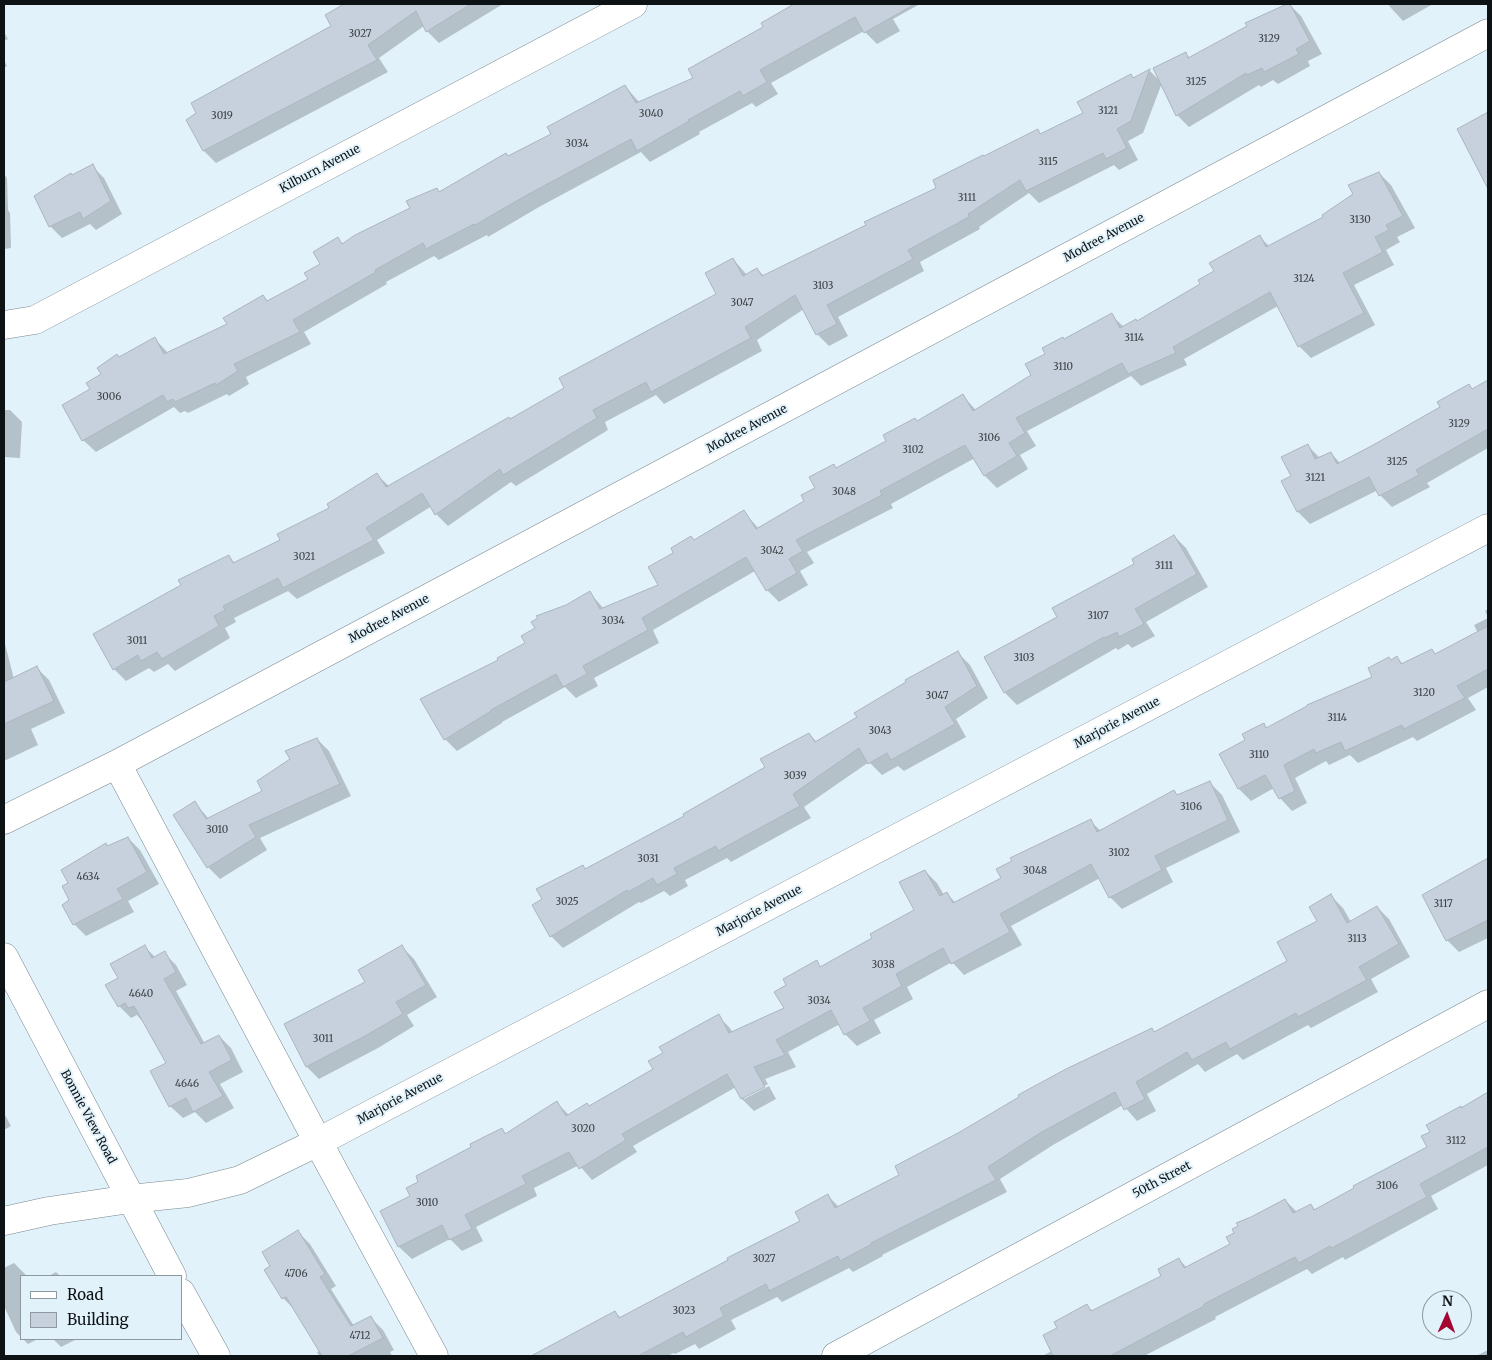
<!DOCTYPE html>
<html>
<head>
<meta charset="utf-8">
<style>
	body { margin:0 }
	#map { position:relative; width:1492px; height:1360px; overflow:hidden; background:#e2f2fa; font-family:Merriweather,serif }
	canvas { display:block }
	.frame { position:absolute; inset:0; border:5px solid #0d1315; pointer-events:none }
	.legend { position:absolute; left:20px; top:1275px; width:162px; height:65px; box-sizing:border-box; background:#e2f2fa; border:1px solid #8d999e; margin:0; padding:6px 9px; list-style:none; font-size:15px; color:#0d1315 }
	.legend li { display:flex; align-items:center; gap:10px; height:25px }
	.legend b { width:25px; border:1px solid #8d999e }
	.north { position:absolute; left:1422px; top:1290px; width:50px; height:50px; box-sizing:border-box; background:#e2f2fa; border:1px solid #8d999e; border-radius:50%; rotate:2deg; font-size:14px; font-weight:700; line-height:20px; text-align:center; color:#0d1315 }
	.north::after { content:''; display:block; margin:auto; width:18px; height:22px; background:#a40632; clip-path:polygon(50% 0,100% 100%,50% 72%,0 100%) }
</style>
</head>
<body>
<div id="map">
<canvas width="1492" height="1360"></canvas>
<div class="frame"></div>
<ul class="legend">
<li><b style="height:6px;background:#fff"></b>Road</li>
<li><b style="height:14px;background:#c7d0dd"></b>Building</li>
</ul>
<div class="north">N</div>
</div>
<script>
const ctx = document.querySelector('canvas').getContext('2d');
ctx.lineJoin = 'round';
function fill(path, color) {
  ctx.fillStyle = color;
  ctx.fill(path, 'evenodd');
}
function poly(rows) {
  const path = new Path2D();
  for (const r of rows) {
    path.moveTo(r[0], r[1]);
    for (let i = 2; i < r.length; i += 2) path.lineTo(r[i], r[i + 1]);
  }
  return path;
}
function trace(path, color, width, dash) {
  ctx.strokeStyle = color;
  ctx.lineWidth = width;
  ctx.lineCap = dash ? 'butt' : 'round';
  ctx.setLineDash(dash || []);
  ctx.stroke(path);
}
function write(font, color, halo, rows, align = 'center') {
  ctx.font = font + ' Merriweather,serif';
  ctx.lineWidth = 4;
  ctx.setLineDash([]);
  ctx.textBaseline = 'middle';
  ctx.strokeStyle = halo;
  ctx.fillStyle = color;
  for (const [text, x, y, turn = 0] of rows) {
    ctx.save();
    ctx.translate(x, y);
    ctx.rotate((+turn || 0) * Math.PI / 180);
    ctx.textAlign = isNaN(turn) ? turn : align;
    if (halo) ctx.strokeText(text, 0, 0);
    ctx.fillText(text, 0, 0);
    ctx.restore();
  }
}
const shadow = poly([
	[350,4,503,4,439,43,427,31,424,26,379,58,388,72,216,163,204,151,187,120,333,26,328,19],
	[794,4,920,4,893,19,900,31,877,44,864,31,771,83,778,94,756,107,752,103,699,132,700,134,650,162,641,152,539,207,488,237,487,235,439,260,434,256,386,282,387,284,304,332,311,344,246,377,249,384,229,396,227,394,188,413,185,411,180,413,174,407,96,452,83,440,92,389,103,375,120,358,155,339,168,353,228,325,263,296,269,302,309,279,321,264,338,239,343,244,411,209,437,190,440,193,552,135,625,86,640,103,695,78,765,27,762,23],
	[1289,4,1301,16,1322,54,1308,61,1310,66,1278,84,1273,80,1261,87,1259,85,1189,127,1177,115,1162,83,1143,133,1128,141,1138,160,1119,170,1114,165,1039,203,1029,193,979,227,980,229,920,262,924,271,838,317,848,336,829,346,817,334,804,309,757,340,762,351,664,404,656,395,605,422,608,430,516,486,511,482,448,526,436,514,432,506,377,540,385,553,297,599,288,591,234,618,236,622,225,628,230,638,175,671,168,664,154,672,149,668,126,681,114,669,183,586,228,556,235,563,281,540,331,508,377,475,389,486,566,389,718,294,733,259,747,275,757,269,764,276,938,189,984,157,1037,131,1041,135,1085,114,1131,76,1134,79,1150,71,1160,81,1185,53,1190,58],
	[1388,4,1433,4,1403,21,1391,8],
	[4,32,8,39,4,41],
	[4,60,7,66,4,68],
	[1488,113,1488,186,1458,130],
	[92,166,104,178,122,214,96,230,90,224,62,238,50,226,72,176],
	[1379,173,1391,185,1415,228,1397,237,1400,242,1386,250,1394,265,1354,285,1375,325,1311,358,1299,346,1278,306,1184,359,1187,365,1141,386,1131,376,1027,431,1036,446,1020,455,1028,469,997,488,985,476,975,458,891,504,893,508,807,552,814,563,800,571,808,585,779,602,767,590,755,571,653,630,659,643,594,678,598,686,576,698,565,687,502,722,502,723,457,751,445,739,500,661,526,644,536,629,566,606,590,593,604,609,660,585,694,541,744,512,759,529,806,501,817,489,833,465,837,469,887,442,962,395,976,410,1032,376,1047,355,1064,340,1111,315,1124,327,1137,322,1202,285,1216,272,1260,237,1270,247,1325,218],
	[4,174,7,178,8,210,10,213,11,248,4,249],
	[1488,381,1488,448,1427,483,1430,487,1392,507,1380,495,1378,490,1310,524,1298,512,1283,481,1293,476,1307,445,1319,457,1331,453,1340,463,1375,445],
	[4,410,10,410,22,422,20,458,4,457],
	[1174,536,1186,548,1208,587,1146,622,1155,636,1132,648,1128,644,1118,650,1116,648,1017,705,1005,693,1059,617,1136,564],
	[1488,609,1488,617,1485,611],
	[1488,618,1488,687,1468,698,1476,710,1417,741,1413,737,1358,763,1350,755,1329,765,1326,761,1295,778,1307,803,1292,811,1280,798,1274,788,1251,801,1239,789,1221,754,1247,741,1264,724,1268,729,1374,678,1391,661,1397,658,1403,664,1432,650,1436,655,1478,633,1474,625],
	[4,640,14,679,37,668,49,680,65,713,31,729,38,745,4,761],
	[958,653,970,665,988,698,956,719,966,737,904,771,898,766,882,775,869,762,804,807,811,818,731,862,727,858,685,880,688,886,670,896,664,891,641,903,639,902,563,948,551,936,544,900,583,866,586,870,686,817,766,768,809,734,817,742,859,718],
	[317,739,329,751,351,796,260,838,267,850,220,879,208,867,195,803,209,819,264,792],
	[1210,783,1222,795,1240,832,1166,868,1173,882,1122,909,1110,897,1100,878,1011,926,1022,945,964,975,952,962,907,987,913,999,874,1020,881,1033,857,1046,845,1034,840,1024,788,1052,796,1067,765,1079,768,1084,744,1096,744,1099,769,1086,776,1099,754,1111,742,1099,736,1087,633,1146,637,1152,592,1180,579,1165,534,1188,537,1196,476,1227,483,1241,462,1251,450,1239,412,1259,399,1247,382,1212,411,1196,420,1182,502,1130,507,1135,557,1103,569,1115,590,1107,655,1070,664,1054,718,1016,730,1028,733,1033,785,1009,788,985,816,962,822,968,874,938,915,910,925,871,937,883,944,895,946,893,956,903,1002,878,1090,821,1101,831,1174,791,1178,796],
	[128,838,140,850,159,884,128,901,134,912,86,936,74,924,70,884,107,847],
	[1488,859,1488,938,1459,952,1447,940,1424,895],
	[1331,896,1343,908,1351,922,1377,907,1389,919,1410,957,1371,979,1378,992,1311,1028,1308,1025,1243,1060,1237,1054,1205,1072,1198,1064,1147,1094,1156,1111,1137,1121,1123,1105,1053,1145,1000,1179,1007,1192,882,1255,883,1256,853,1272,849,1268,782,1302,777,1297,731,1320,736,1329,699,1349,695,1344,675,1354,674,1353,667,1356,534,1356,615,1312,621,1318,801,1221,828,1196,839,1207,901,1175,1152,1029,1155,1033,1289,962,1318,921],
	[145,947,156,958,164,953,176,965,187,985,176,991,205,1044,219,1036,231,1048,243,1072,220,1084,234,1108,206,1123,195,1112,183,1118,170,1106,152,1072,167,1064,143,1019,141,1020,137,1015,131,1018,119,1006,119,978],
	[402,947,414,959,437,997,407,1015,414,1026,378,1048,319,1079,307,1067,286,1025,367,983],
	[1488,1094,1488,1165,1431,1196,1438,1209,1345,1260,1343,1257,1312,1274,1307,1269,1215,1317,1216,1319,1144,1356,1042,1356,1052,1351,1059,1329,1087,1306,1093,1311,1163,1276,1179,1259,1187,1268,1231,1245,1285,1200,1297,1212,1310,1205,1316,1210,1429,1148,1432,1132,1462,1109],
	[4,1113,11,1126,4,1130],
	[298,1232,310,1244,336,1286,331,1289,354,1326,371,1318,383,1330,394,1350,390,1352,392,1356,319,1356,317,1352,320,1351,295,1310,283,1298],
	[14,1263,27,1276,21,1276,21,1337,16,1332,4,1306,4,1268],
	[56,1272,60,1276,49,1276],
	[23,1339,38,1339,28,1344],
	[53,1339,77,1339,61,1347],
	[1488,1350,1488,1356,1476,1356]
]);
const building = poly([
	[344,4,471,4,426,32,416,11,368,45,377,60,203,151,186,120,196,113,191,103,331,26,325,15,344,4],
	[794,4,915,4,864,33,855,17,760,70,767,82,743,96,740,91,688,120,689,121,637,151,631,139,527,195,475,225,474,224,426,249,423,243,375,270,376,272,293,320,300,332,234,364,238,371,216,385,215,383,175,402,173,399,167,402,163,395,82,441,62,405,90,389,86,383,101,374,97,368,117,354,119,357,155,337,164,354,227,324,223,318,263,295,267,301,308,279,304,273,320,264,313,252,338,237,342,244,355,235,410,208,406,201,437,188,439,192,506,153,508,156,551,134,547,127,625,85,636,103,693,78,688,69,763,27,761,23,794,4],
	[1287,4,1290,4,1310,41,1296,49,1299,54,1264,72,1262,68,1247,75,1246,73,1176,116,1153,68,1186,52,1188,58,1247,26,1245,23,1287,4],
	[1150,69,1131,121,1117,129,1127,148,1106,159,1103,153,1026,191,1020,180,968,214,969,217,908,250,913,259,827,305,837,324,816,335,795,295,745,327,751,338,651,392,646,382,593,410,597,418,503,475,500,469,435,515,422,493,366,528,374,540,283,588,278,578,223,606,225,610,214,616,219,626,162,659,157,652,141,661,138,655,113,670,93,634,181,585,178,580,229,555,233,563,280,540,277,534,329,508,327,504,377,473,386,487,509,417,510,419,564,388,559,378,716,294,705,273,733,258,743,276,757,268,762,276,866,225,864,222,936,188,933,180,983,155,984,156,1038,129,1040,134,1083,113,1077,102,1131,74,1133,78,1150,69],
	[1488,112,1488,189,1457,129,1488,112],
	[93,164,111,201,83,219,80,212,49,227,34,196,71,173,72,175,93,164],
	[1379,172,1403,216,1386,225,1389,230,1375,237,1383,252,1343,273,1364,313,1298,347,1270,292,1173,347,1176,353,1128,374,1122,363,1016,418,1025,433,1009,443,1017,456,984,476,965,445,880,491,882,495,796,540,803,551,789,559,797,573,766,591,746,557,642,618,648,630,583,666,587,674,563,687,556,674,491,710,491,711,444,740,420,699,498,660,497,658,525,643,521,636,535,628,531,622,538,618,536,616,566,605,590,591,600,609,658,585,648,567,673,553,671,548,691,536,694,540,744,510,756,529,804,501,801,495,815,488,809,477,834,464,836,468,886,441,883,435,915,418,917,421,963,394,973,411,1031,375,1025,364,1045,354,1042,348,1063,337,1064,339,1112,313,1120,328,1136,319,1137,321,1200,284,1198,280,1214,271,1209,263,1260,235,1266,247,1323,217,1322,215,1353,194,1348,185,1379,172],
	[1488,380,1488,429,1416,470,1419,475,1379,496,1369,477,1297,512,1281,481,1291,476,1281,457,1308,444,1315,459,1331,452,1337,464,1375,444,1440,407,1437,402,1469,384,1472,389,1488,380],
	[1174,535,1197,574,1135,609,1144,624,1119,637,1117,632,1105,638,1104,637,1004,693,984,657,1057,617,1052,608,1134,564,1132,559,1174,535],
	[1488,626,1488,669,1457,686,1465,698,1404,729,1402,725,1345,751,1341,742,1316,753,1314,749,1284,765,1295,791,1279,799,1265,775,1238,789,1219,754,1245,740,1242,734,1264,723,1266,728,1307,706,1307,705,1372,677,1368,668,1389,657,1391,660,1397,656,1401,664,1432,649,1435,654,1488,626],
	[958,651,977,686,945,707,955,724,891,760,887,753,868,764,859,748,793,794,800,806,718,851,716,846,674,868,677,874,657,885,653,878,628,892,627,890,550,937,532,905,542,899,536,889,583,865,585,869,684,816,683,814,765,767,760,759,809,733,815,742,857,717,854,713,906,682,905,680,958,651],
	[37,666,54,701,4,724,4,682,37,666],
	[317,738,340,784,249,825,256,837,207,868,173,815,195,801,206,819,262,791,257,781,290,759,285,751,317,738],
	[1210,781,1228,820,1155,856,1162,870,1109,898,1091,864,1000,914,1010,932,951,964,943,948,896,974,902,986,863,1008,870,1021,844,1035,831,1010,776,1040,785,1055,754,1067,765,1087,741,1099,727,1074,622,1134,626,1140,579,1169,569,1152,522,1176,526,1184,465,1215,472,1229,449,1240,442,1225,398,1247,380,1211,410,1196,406,1188,418,1182,416,1176,471,1147,470,1144,502,1128,505,1134,557,1101,566,1116,587,1103,589,1106,653,1069,648,1061,663,1053,659,1047,719,1014,729,1033,784,1008,774,992,786,985,783,979,817,960,820,967,872,938,870,934,914,910,899,882,925,870,940,896,947,892,953,903,1001,878,996,869,1012,861,1010,858,1091,819,1097,832,1174,790,1177,795,1210,781],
	[128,837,147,872,117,889,123,899,73,925,62,905,69,900,62,886,68,883,61,870,106,843,107,846,128,837],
	[1488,858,1488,920,1446,941,1422,895,1488,858],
	[1331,894,1347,923,1377,906,1399,944,1359,967,1367,980,1298,1017,1296,1013,1230,1049,1226,1042,1192,1060,1187,1052,1136,1082,1145,1099,1124,1110,1115,1092,1040,1133,988,1167,996,1180,871,1243,872,1244,840,1261,838,1256,769,1291,766,1284,720,1308,724,1316,686,1337,683,1332,638,1356,531,1356,615,1311,619,1318,728,1260,727,1258,800,1221,795,1212,828,1194,835,1208,899,1175,895,1166,958,1133,1019,1097,1018,1095,1066,1069,1152,1028,1154,1032,1287,961,1277,942,1317,921,1309,907,1331,894],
	[145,945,152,958,165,951,176,972,164,979,201,1044,219,1035,232,1060,209,1072,223,1096,193,1112,186,1098,169,1107,150,1071,166,1063,134,1006,128,1008,125,1003,118,1007,105,985,118,978,110,964,145,945],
	[402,945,426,985,396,1002,403,1014,365,1036,306,1067,284,1024,365,982,358,970,402,945],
	[1488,1092,1488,1147,1420,1184,1427,1197,1332,1248,1330,1246,1299,1263,1295,1257,1204,1304,1204,1306,1110,1356,1053,1356,1043,1335,1057,1328,1054,1322,1087,1304,1091,1311,1161,1276,1158,1269,1179,1258,1184,1268,1230,1244,1226,1237,1234,1233,1232,1229,1238,1226,1236,1223,1251,1217,1285,1199,1293,1213,1311,1204,1314,1210,1354,1188,1353,1186,1427,1147,1421,1136,1430,1132,1426,1125,1461,1106,1461,1108,1488,1092],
	[298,1230,325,1274,320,1277,351,1326,371,1316,383,1338,348,1356,322,1356,286,1297,282,1299,264,1270,270,1266,262,1252,298,1230]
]);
const minor = poly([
	[4,325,35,320,633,4],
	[117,764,318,1142,434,1356],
	[4,820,117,764,1488,33],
	[4,957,172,1276],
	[4,1221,49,1211,130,1199,188,1193,240,1180,318,1142,1488,528],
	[181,1293,216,1356],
	[836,1356,1488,1004]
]);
const numberNames = [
	["3027",360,34],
	["3129",1269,39],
	["3125",1196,82],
	["3121",1108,111],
	["3040",651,114],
	["3019",222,116],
	["3034",577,144],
	["3115",1048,162],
	["3111",967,198],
	["3130",1360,220],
	["3124",1304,279],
	["3103",823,286],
	["3047",742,303],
	["3114",1134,338],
	["3110",1063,367],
	["3006",109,397],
	["3129",1459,424],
	["3106",989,438],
	["3102",913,450],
	["3125",1397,462],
	["3121",1315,478],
	["3048",844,492],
	["3042",772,551],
	["3021",304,557],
	["3111",1164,566],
	["3107",1098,616],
	["3034",613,621],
	["3011",137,641],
	["3103",1024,658],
	["3120",1424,693],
	["3047",937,696],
	["3114",1337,718],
	["3043",880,731],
	["3110",1259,755],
	["3039",795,776],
	["3106",1191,807],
	["3010",217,830],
	["3102",1119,853],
	["3031",648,859],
	["3048",1035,871],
	["4634",88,877],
	["3025",567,902],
	["3117",1443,904],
	["3113",1357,939],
	["3038",883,965],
	["4640",141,994],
	["3034",819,1001],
	["3011",323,1039],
	["4646",187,1084],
	["3020",583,1129],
	["3112",1456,1141],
	["3106",1387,1186],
	["3010",427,1203],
	["3027",764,1259],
	["4706",296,1274],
	["3023",684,1311],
	["4712",360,1336]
];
const streetNames = [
	["Kilburn Avenue",320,169,-28],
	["Modree Avenue",1104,238,-28],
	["Modree Avenue",747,429,-28],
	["Modree Avenue",389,619,-28],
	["Marjorie Avenue",1117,723,-28],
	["Marjorie Avenue",759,911,-28],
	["Marjorie Avenue",400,1099,-28],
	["Bonnie View Road",88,1117,62],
	["50th Street",1162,1180,-28]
];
fill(shadow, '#0003');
fill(building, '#c7d0dd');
trace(building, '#abb4c0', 1);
trace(minor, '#78878e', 29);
trace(minor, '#fff', 28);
write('10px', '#3c4247', null, numberNames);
write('12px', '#0d1315', '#e2f2fa', streetNames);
</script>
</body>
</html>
